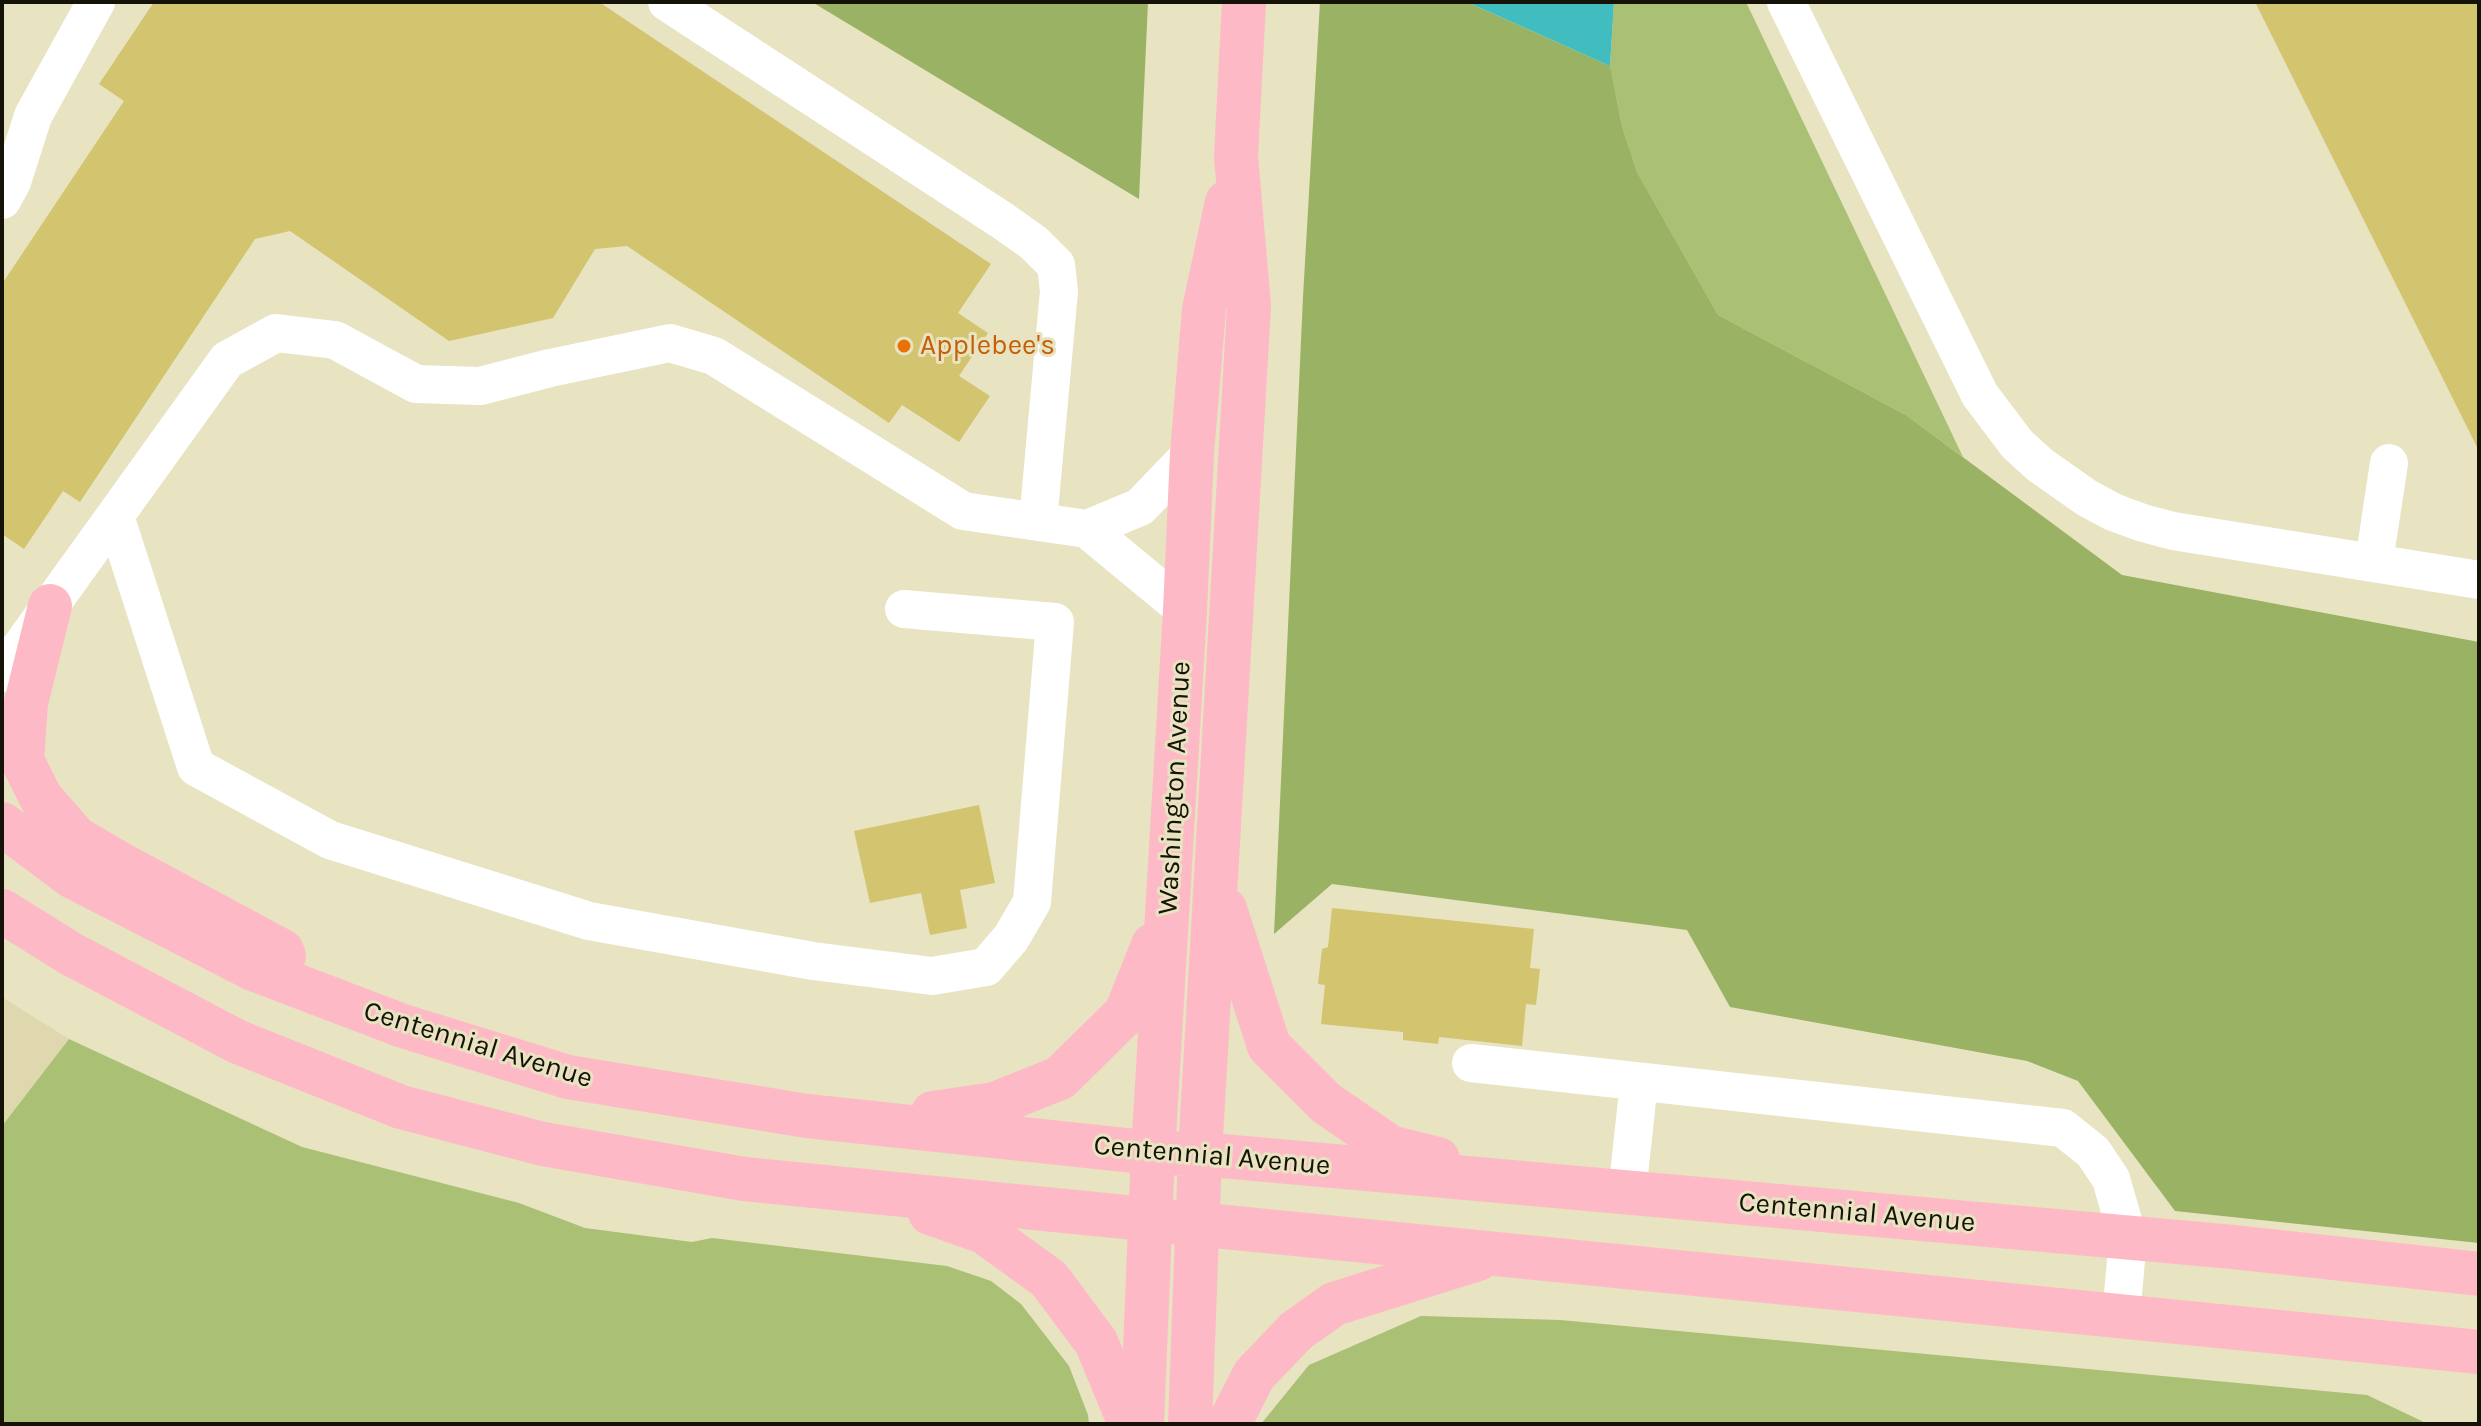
<!DOCTYPE html>
<html>
<head>
<meta charset="utf-8">
<style>
	body { margin:0 }
	#map { position:relative; width:2481px; height:1426px; overflow:hidden; background:#e8e3c1; font-family:Karla,sans-serif }
	canvas { display:block }
	.frame { position:absolute; inset:0; border:4px solid #151207; pointer-events:none }
</style>
</head>
<body>
<div id="map">
<canvas width="2481" height="1426"></canvas>
<div class="frame"></div>
</div>
<script>
const ctx = document.querySelector('canvas').getContext('2d');
ctx.lineJoin = 'round';
function fill(path, color) {
  ctx.fillStyle = color;
  ctx.fill(path, 'evenodd');
}
function poly(rows) {
  const path = new Path2D();
  for (const r of rows) {
    path.moveTo(r[0], r[1]);
    for (let i = 2; i < r.length; i += 2) path.lineTo(r[i], r[i + 1]);
  }
  return path;
}
function trace(path, color, width, dash) {
  ctx.strokeStyle = color;
  ctx.lineWidth = width;
  ctx.lineCap = dash ? 'butt' : 'round';
  ctx.setLineDash(dash || []);
  ctx.stroke(path);
}
function write(font, color, halo, rows, align = 'center') {
  ctx.font = font + ' Karla,sans-serif';
  ctx.lineWidth = 6;
  ctx.setLineDash([]);
  ctx.textBaseline = 'middle';
  ctx.strokeStyle = halo;
  ctx.fillStyle = color;
  for (const [text, x, y, turn = 0] of rows) {
    ctx.save();
    ctx.translate(x, y);
    ctx.rotate((+turn || 0) * Math.PI / 180);
    ctx.textAlign = isNaN(turn) ? turn : align;
    if (halo) ctx.strokeText(text, 0, 0);
    ctx.fillText(text, 0, 0);
    ctx.restore();
  }
}
const built = poly([
	[2,997,69,1039,2,1126]
]);
const green = poly([
	[1614,2,1746,2,1963,457,1906,415,1718,315,1637,172,1622,126,1610,67],
	[69,1039,302,1147,519,1203,585,1228,692,1242,712,1238,947,1266,991,1281,1021,1304,1069,1366,1088,1415,1089,1424,2,1424,2,1126],
	[1421,1316,1560,1320,2367,1395,2428,1424,1261,1424,1309,1365]
]);
const forest = poly([
	[812,2,1148,2,1139,199],
	[1320,2,1467,2,1610,66,1622,126,1637,172,1718,315,1906,415,2122,575,2479,642,2479,1243,2175,1211,2078,1081,2027,1061,1730,1007,1687,930,1332,884,1274,934,1303,297]
]);
const water = poly([
	[1467,2,1614,2,1610,66,1494,14]
]);
const building = poly([
	[154,2,599,2,991,264,958,313,988,333,959,376,990,396,959,442,902,405,889,423,627,246,595,249,553,318,449,341,290,231,255,239,80,502,63,491,24,549,2,534,2,284,124,101,99,84],
	[2255,2,2479,2,2479,451],
	[979,805,995,883,960,890,967,928,930,935,921,893,870,903,854,831],
	[1332,908,1534,929,1530,968,1540,969,1536,1005,1526,1004,1522,1046,1439,1037,1438,1044,1403,1040,1403,1032,1321,1024,1325,985,1318,984,1322,949,1328,947]
]);
const minor = poly([
	[667,2,1003,221,1034,243,1056,265,1059,291,1038,522],
	[1786,2,1980,395,2017,444,2040,465,2087,498,2113,512,2143,523,2173,531,2479,580],
	[2,200,12,182,33,116,96,2],
	[115,516,196,767,330,840,589,921,813,961,932,976,986,967,1011,938,1032,902,1055,622,904,609],
	[1087,529,1185,610],
	[2374,562,2389,463],
	[2,673,227,360,276,333,335,340,416,384,480,386,550,368,670,343,714,356,963,511,1087,529,1140,507,1192,453],
	[1471,1063,2063,1128,2093,1152,2111,1179,2128,1238,2121,1316],
	[1627,1193,1639,1082]
]);
const major = poly([
	[50,606,26,703,22,760,41,798,76,838,122,865,282,951,284,956],
	[2,824,73,877,253,969,403,1026,568,1077,807,1116,1153,1153,1200,1154,2233,1247,2479,1274],
	[1225,909,1269,1046,1326,1103,1390,1147,1438,1159],
	[2,911,71,954,238,1042,401,1107,543,1144,744,1179,2479,1352],
	[933,1113,995,1104,1060,1078,1126,1013,1153,945],
	[930,1213,984,1232,1049,1279,1096,1342,1130,1424],
	[1142,1424,1153,1153,1185,610,1192,453,1204,309,1227,202],
	[1190,1424,1200,1154,1249,306,1236,156,1244,2],
	[1229,1424,1254,1375,1296,1331,1334,1304,1478,1259]
]);
const markers = [
	[904,346,8,"#e8710a"]
];
const foodNames = [
	["Applebee's",920,346]
];
const streetNames = [
	["Washington Avenue",1175,788,-87],
	["Centennial Avenue",478,1045,17],
	["Centennial Avenue",1212,1156,5],
	["Centennial Avenue",1857,1213,5]
];
fill(built, '#dfd8af');
fill(green, '#a9c075');
fill(forest, '#9ab264');
fill(water, '#41bcbf');
fill(building, '#d3c470');
trace(minor, '#fff', 38);
trace(major, '#feb9c6', 44);
for (const [x, y, r, color] of markers) {
  const dot = new Path2D();
  dot.arc(x, y, r, 0, 2 * Math.PI);
  ctx.fillStyle = color;
  ctx.fill(dot);
  trace(dot, '#e8e3c1', 3);
}
write('28px', '#c56008', '#e8e3c1', foodNames, 'left');
write('28px', '#151207', '#e8e3c1', streetNames);
</script>
</body>
</html>
